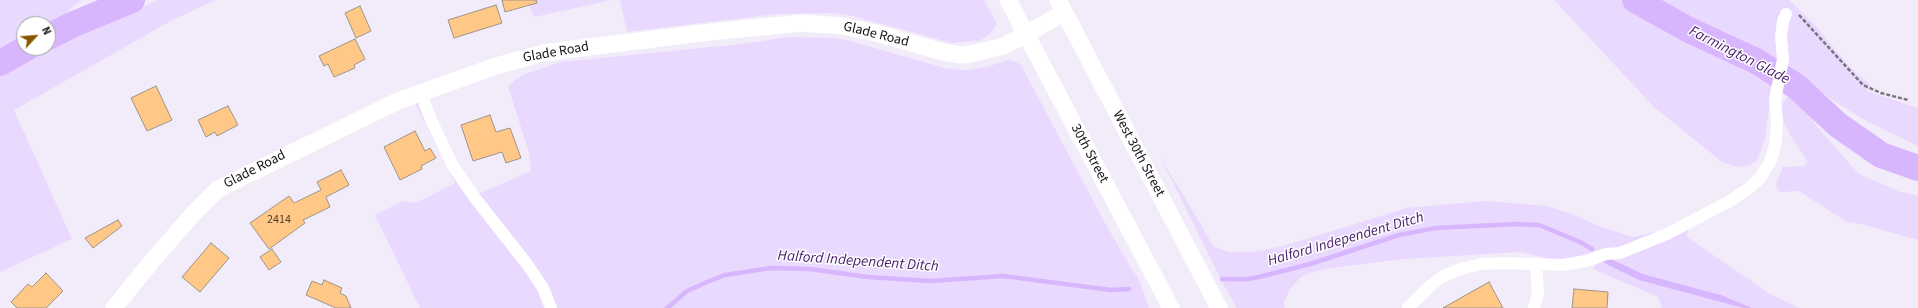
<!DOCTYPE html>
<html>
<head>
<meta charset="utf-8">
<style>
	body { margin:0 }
	#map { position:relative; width:1918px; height:308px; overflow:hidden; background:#f2ebfa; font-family:"Source Sans 3",sans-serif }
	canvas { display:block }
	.north { position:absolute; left:16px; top:16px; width:40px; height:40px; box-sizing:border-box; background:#fff; border:1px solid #a1a1a3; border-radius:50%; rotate:64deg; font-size:11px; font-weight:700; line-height:16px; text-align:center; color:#151318 }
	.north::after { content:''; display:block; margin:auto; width:14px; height:18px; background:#895600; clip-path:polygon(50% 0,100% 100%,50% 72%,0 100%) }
</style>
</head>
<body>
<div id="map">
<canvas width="1918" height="308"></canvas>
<div class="north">N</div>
</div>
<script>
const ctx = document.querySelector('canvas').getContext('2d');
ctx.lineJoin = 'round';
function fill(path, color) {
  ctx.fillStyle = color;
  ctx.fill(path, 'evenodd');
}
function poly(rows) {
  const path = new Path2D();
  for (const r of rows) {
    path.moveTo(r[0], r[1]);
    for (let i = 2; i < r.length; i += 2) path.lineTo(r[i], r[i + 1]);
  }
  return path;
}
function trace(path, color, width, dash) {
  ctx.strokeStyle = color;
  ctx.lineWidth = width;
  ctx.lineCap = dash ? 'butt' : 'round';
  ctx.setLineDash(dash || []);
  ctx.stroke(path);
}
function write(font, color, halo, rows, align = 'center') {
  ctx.font = font + ' "Source Sans 3",sans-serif';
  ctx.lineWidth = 3;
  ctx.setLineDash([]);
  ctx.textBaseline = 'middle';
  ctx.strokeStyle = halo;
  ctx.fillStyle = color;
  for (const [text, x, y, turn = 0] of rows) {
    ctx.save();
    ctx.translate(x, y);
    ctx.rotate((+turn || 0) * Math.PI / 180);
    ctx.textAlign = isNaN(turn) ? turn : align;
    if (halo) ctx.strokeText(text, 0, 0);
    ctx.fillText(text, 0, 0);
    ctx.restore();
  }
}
const green = poly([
	[0,0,81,0,48,29,48,24,24,24,24,44,0,58],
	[157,0,215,0,169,22,14,110,72,239,0,272,0,68,40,48,48,48,48,44,79,29,127,15],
	[527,0,612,0,534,17],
	[620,0,984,0,997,24,991,33,981,40,952,43,853,16,832,13,776,14,627,32],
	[1554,0,1620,0,1642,13,1716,50,1772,82,1765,140,1757,160,1750,165,1738,167,1722,162,1654,107],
	[1653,0,1789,0,1816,26,1847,64,1870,85,1867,91,1918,108,1918,146,1868,122,1837,103,1789,69,1726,37,1696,26],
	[788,37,833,38,854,42,948,69,968,70,990,66,1008,60,1016,62,1021,65,1105,223,1132,270,1138,277,1149,308,420,308,375,215,403,201,416,203,455,183,415,103,428,98,436,123,458,166,478,194,531,171,529,152,508,87,516,79,525,74,561,62,742,44],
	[1788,96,1794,96,1801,103,1819,129,1859,174,1900,192,1918,196,1918,240,1861,224,1847,222,1799,191,1781,192,1778,190,1776,184,1783,167,1805,166,1807,161,1789,133,1780,114,1783,103],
	[1161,158,1214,247,1230,252,1252,252,1284,246,1407,208,1485,201,1547,206,1572,214,1599,226,1633,237,1657,232,1629,246,1580,257,1556,260,1520,252,1403,259,1330,268,1309,273,1301,277,1290,289,1284,302,1285,308,1237,308,1222,282],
	[1688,230,1687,237,1770,294,1799,308,1752,308,1721,295,1643,274,1609,258],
	[1602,260,1684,292,1743,308,1662,308,1658,297,1593,269,1597,263]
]);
const water = poly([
	[1609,258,1643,274,1721,295,1752,308,1743,308,1639,280,1606,264,1602,260]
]);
const stream = poly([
	[1222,279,1248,279,1259,277,1310,264,1399,235,1436,228,1515,224,1539,225,1580,242,1592,249],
	[667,308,687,291,707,282,725,275,771,268,810,269,868,277,930,281,1003,276,1111,290,1129,289]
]);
const river = poly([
	[1635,0,1689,30,1756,61,1796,86,1838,125,1881,155,1918,168],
	[48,37,74,24,132,0],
	[0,63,27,48]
]);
const building = poly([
	[502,0,536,0,537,3,505,12,502,0],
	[496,5,502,23,454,38,448,20,496,5],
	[360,6,371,31,356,38,345,13,360,6],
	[355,39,365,59,354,65,355,68,334,77,328,64,324,66,319,56,355,39],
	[156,86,172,120,147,131,131,98,156,86],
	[228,106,238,125,217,136,215,132,206,137,198,120,228,106],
	[490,115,496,132,510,128,521,158,506,163,502,152,473,161,461,125,490,115],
	[415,131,425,151,430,148,436,158,421,166,422,169,400,180,384,147,415,131],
	[341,170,349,185,326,197,330,207,303,220,305,223,269,249,250,223,289,196,294,203,321,190,317,182,341,170],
	[118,220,122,226,93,248,85,238,118,220],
	[211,243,229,258,200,292,182,277,211,243],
	[272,249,281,262,269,270,260,257,272,249],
	[46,273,63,291,46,308,17,308,11,302,28,284,32,287,46,273],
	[324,280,342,288,340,293,346,296,351,308,336,308,306,295,312,281,322,285,324,280],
	[1489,282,1503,308,1443,308,1489,282],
	[1574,289,1608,292,1607,308,1572,308,1574,289]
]);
const path = poly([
	[1799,15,1863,85,1881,93,1908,100]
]);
const street = poly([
	[420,92,431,120,453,166,475,198,527,264,543,288,551,308],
	[1408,308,1429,287,1442,277,1460,269,1481,264,1503,263,1563,265,1586,261,1606,254,1620,253,1667,234,1730,201,1748,189,1760,178,1771,160,1776,141,1777,119,1775,100,1783,59,1781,37,1783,21,1786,14],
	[1534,308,1538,294,1536,265]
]);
const secondary = poly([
	[1008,0,1171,308],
	[1058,0,1219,308],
	[114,308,152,261,194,213,218,189,398,101,496,66,543,53,565,50,710,32,803,23,842,26,876,33,943,52,961,55,970,54,1004,46,1064,13]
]);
const numberNames = [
	["2414",279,220]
];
const streetNames = [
	["Glade Road",876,35,14],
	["Glade Road",556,53,-10],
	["30th Street",1089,154,62],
	["West 30th Street",1138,154,62],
	["Glade Road",255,170,-27]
];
const waterNames = [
	["Farmington Glade",1739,56,27],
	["Halford Independent Ditch",1346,240,-16],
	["Halford Independent Ditch",858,262,4]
];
fill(green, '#e9d9fe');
fill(water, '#d8b6fd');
trace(stream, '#d8b6fd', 4.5);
trace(river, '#d8b6fd', 26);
fill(building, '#ffc887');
trace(building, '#9e9387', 1);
trace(path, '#79757e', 2.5, [4, 2]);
trace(street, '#fff', 12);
trace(secondary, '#fff', 17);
write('12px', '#504034', null, numberNames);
write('14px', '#151318', '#fff', streetNames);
write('italic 15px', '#481c6c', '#fff', waterNames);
</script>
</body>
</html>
